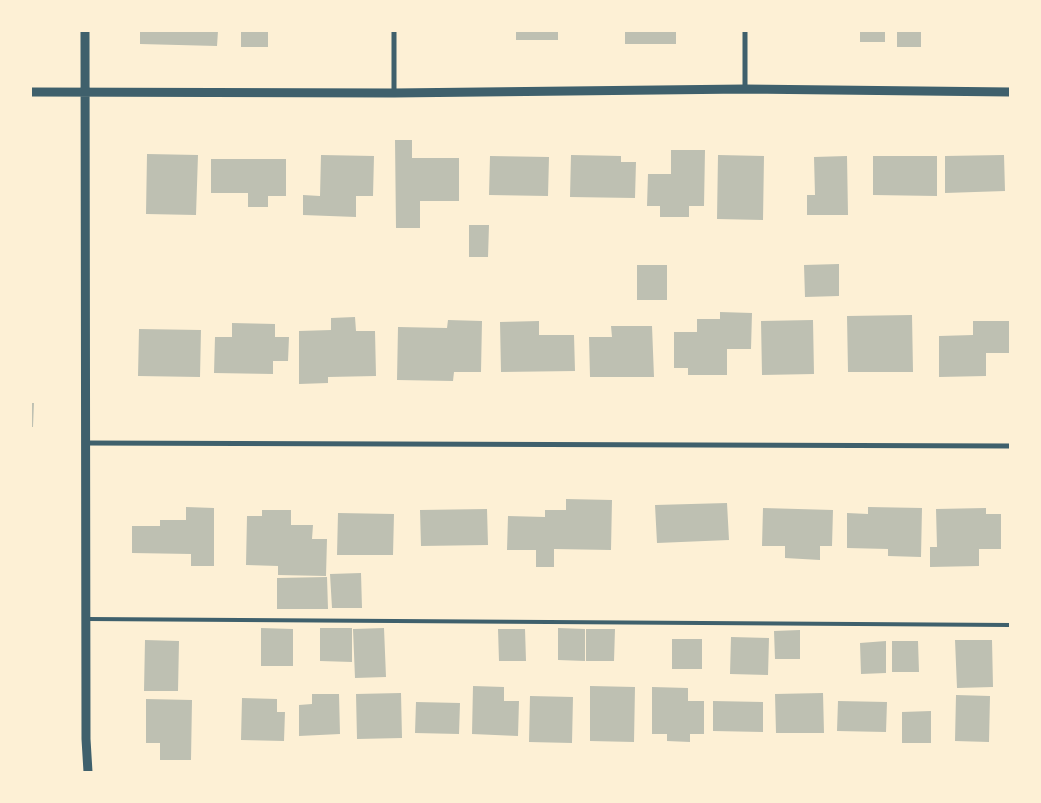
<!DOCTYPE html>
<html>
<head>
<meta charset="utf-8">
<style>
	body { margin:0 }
	#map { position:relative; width:1041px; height:803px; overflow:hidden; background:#fdf0d5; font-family:Georgia,serif }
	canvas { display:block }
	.frame { position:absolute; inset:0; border:32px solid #fdf0d5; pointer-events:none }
</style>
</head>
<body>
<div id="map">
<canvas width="1041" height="803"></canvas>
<div class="frame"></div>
</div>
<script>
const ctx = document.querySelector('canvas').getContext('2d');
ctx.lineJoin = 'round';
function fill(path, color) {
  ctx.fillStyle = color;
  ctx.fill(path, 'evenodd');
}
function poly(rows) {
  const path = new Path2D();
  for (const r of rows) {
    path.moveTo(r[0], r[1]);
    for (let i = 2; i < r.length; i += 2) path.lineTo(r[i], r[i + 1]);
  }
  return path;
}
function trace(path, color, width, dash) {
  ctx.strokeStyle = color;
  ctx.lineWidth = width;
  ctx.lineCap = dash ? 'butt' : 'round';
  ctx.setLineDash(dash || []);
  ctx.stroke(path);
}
const building = poly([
	[140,31,218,31,217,46,140,44],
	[241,31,268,31,268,47,241,47],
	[516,31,558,31,558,40,516,40],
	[625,31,676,31,676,44,625,44],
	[860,31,885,31,885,42,860,42],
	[897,31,921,31,921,47,897,47],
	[395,140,412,140,412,158,459,158,459,201,420,201,420,228,396,228],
	[671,150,705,150,704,206,689,206,689,217,660,217,660,206,647,206,648,174,671,174],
	[147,154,198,155,196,215,146,214],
	[321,155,374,156,373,196,356,196,356,217,303,215,303,195,320,196],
	[571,155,621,156,621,162,636,162,635,198,570,197],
	[718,155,764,156,763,220,717,219],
	[1004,155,1005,191,945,193,945,156],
	[490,156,549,157,548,196,489,195],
	[847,156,848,215,807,215,807,195,815,195,814,157],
	[873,156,937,156,937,196,873,195],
	[211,159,286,159,286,196,268,196,268,207,248,207,248,193,211,193],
	[469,225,489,225,488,257,469,257],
	[839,264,839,296,805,297,804,265],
	[637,265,667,265,667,300,637,300],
	[720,312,752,313,751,349,727,349,727,375,688,375,688,368,674,368,674,332,697,332,697,319,720,319],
	[912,315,913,372,848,372,847,316],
	[355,317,356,331,375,331,376,376,328,377,328,383,299,384,299,331,331,330,331,318],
	[448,320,482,321,481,372,454,372,453,381,397,380,398,327,447,328],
	[813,320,814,374,762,375,761,321],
	[539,321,539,335,574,335,575,371,501,372,500,322],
	[973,321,1010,321,1010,353,986,353,986,376,939,377,939,336,973,335],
	[232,323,275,324,275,337,289,337,288,361,273,361,273,374,214,373,215,337,232,337],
	[611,326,652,326,654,377,590,377,589,337,612,337],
	[139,329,201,330,200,377,138,376],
	[31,403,34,403,33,427,31,427],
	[566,499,612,500,611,550,554,549,554,567,536,567,536,550,507,550,508,516,545,517,545,510,566,510],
	[727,503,729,540,657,543,655,505],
	[186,507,214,508,214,566,191,566,191,554,132,553,132,526,160,526,160,520,186,520],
	[868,507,922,508,921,557,888,556,888,549,847,548,847,513,868,514],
	[763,508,833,510,832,546,820,546,820,560,785,558,785,546,762,546],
	[986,508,986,514,1001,514,1001,549,979,549,979,566,930,567,930,547,937,547,936,509],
	[487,509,488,545,421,546,420,510],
	[262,510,291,510,291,525,313,525,312,539,327,539,326,576,278,575,278,566,246,565,247,516,262,516],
	[338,513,394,514,393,555,337,555],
	[361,573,362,608,332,608,330,574],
	[327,577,328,609,277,609,277,578],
	[261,628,293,629,293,666,261,666],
	[320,628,352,628,352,662,320,661],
	[384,628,386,677,355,678,353,629],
	[558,628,585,629,585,661,558,660],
	[498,629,525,629,526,661,499,661],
	[586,629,615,629,614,661,586,661],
	[800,630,800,659,775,659,774,631],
	[731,637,769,638,768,675,730,674],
	[672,639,702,639,702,669,672,669],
	[145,640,179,641,178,691,144,691],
	[955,640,992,640,993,687,957,688],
	[886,641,886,673,861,674,860,643],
	[892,641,918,641,919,672,892,672],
	[473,686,504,687,504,701,519,701,518,736,472,734],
	[590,686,635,687,634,742,590,741],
	[652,687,688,688,688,701,704,701,704,734,690,734,690,742,667,741,667,734,652,734],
	[401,693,402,738,357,739,356,694],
	[823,693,824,733,776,733,775,694],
	[312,694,339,694,340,734,299,736,299,705,312,704],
	[956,695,990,696,989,742,955,741],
	[530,696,573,697,572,743,529,742],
	[242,698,277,699,277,712,285,712,284,741,241,740],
	[146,699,192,700,191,760,160,760,160,743,146,743],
	[713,701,763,702,763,732,713,731],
	[838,701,887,702,886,732,837,731],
	[416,702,460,703,459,734,415,733],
	[931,711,931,743,902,743,902,712]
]);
const service = poly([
	[87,619,1010,625]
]);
const minor = poly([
	[394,31,394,93],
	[745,31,745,89],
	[85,443,1010,446]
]);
const tertiary = poly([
	[85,31,86,739,88,772],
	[31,92,394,93,745,89,1010,92]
]);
fill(building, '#bec0b2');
trace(service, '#3f606c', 4);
trace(minor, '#3f606c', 5);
trace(tertiary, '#3f606c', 9);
</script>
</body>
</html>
